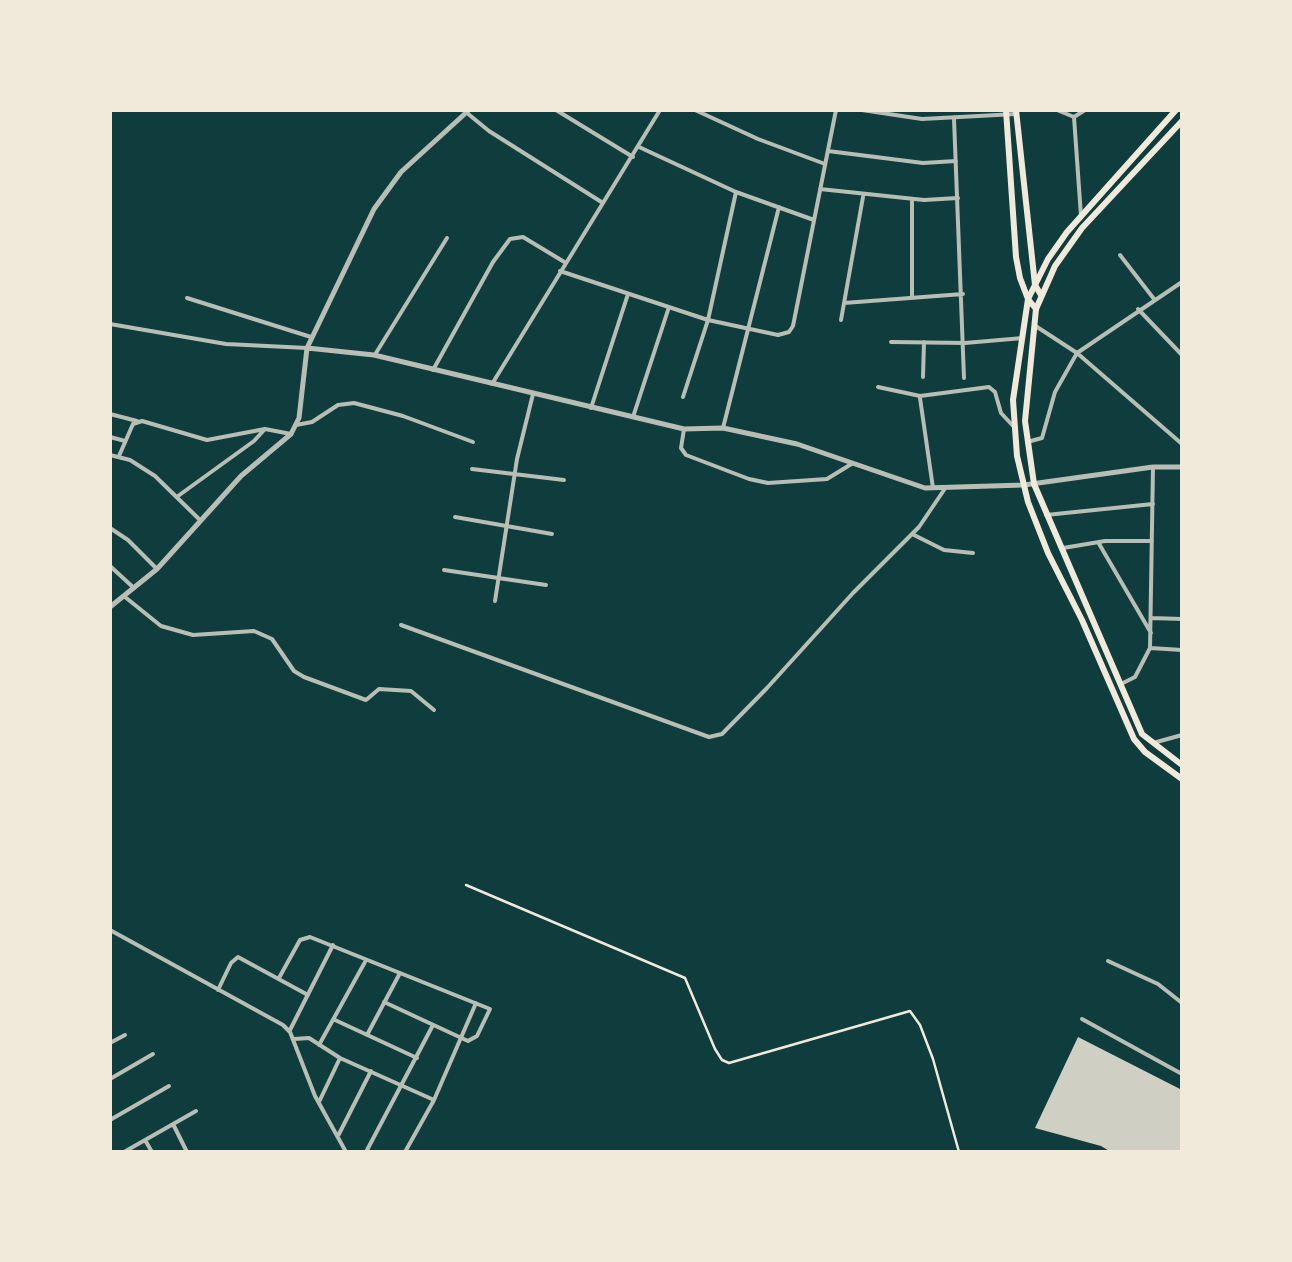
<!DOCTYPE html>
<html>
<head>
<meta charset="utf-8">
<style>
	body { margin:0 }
	#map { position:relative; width:1292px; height:1262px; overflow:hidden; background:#0f3d3e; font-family:"Varela Round",sans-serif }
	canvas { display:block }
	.frame { position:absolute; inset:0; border:112px solid #f1e9da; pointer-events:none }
</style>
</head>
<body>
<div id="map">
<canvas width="1292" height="1262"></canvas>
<div class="frame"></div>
</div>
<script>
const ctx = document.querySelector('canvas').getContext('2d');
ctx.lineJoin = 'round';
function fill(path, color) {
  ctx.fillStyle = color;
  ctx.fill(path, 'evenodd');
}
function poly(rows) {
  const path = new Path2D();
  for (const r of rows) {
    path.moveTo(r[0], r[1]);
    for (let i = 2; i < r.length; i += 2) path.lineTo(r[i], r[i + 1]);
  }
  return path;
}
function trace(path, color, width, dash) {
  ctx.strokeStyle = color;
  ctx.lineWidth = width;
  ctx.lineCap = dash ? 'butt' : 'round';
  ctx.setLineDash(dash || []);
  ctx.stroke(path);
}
const building = poly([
	[1078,1037,1182,1090,1182,1152,1111,1152,1101,1146,1035,1128]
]);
const path = poly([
	[466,885,685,978,715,1049,722,1060,729,1063,910,1011,920,1025,933,1059,959,1152]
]);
const minor = poly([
	[556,110,633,157],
	[695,110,758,139,825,164],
	[862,110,922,119,1016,114],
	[1057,110,1074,117,1085,110],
	[467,113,489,131,603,203],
	[1074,117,1081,216],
	[954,119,964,378],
	[639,147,736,192,814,220],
	[828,151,923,163,956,161],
	[820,189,924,200,958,198],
	[912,199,912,298],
	[1120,255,1154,299],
	[560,271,708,320,778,335,789,332,793,326,836,110],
	[187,298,311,337],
	[844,303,963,294],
	[1138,309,1182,355],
	[841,320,863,197],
	[110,324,226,344,307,348],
	[1034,325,1077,353,1182,444],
	[891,342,965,343,1023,338],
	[376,353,447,238],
	[433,370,493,262,510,239,523,237,566,263],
	[923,377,924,342],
	[492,384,660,110],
	[878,387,920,396,989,387,995,392,1001,413,1015,428],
	[683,397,708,320,736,192],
	[920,398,933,488],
	[591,408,628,294],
	[110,414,137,421],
	[633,417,669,307],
	[296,425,312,422,338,405,354,403,403,416,473,442],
	[723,428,779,207],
	[684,429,681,448,686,455,749,479,768,483,827,479,853,463],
	[110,437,125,441],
	[1027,442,1042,438,1055,392,1077,353,1182,282],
	[110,455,130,460,155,476,200,520],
	[119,456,133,424,142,421,207,440,265,429,291,434],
	[472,469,564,480],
	[178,496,254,441,265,429],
	[1046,515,1153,504],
	[455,517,552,534],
	[110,528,128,540,157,569],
	[912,534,944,550,973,553],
	[1098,542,1151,633],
	[1063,548,1105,541,1152,541],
	[110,566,134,588],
	[444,570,546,585],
	[125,597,161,626,193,635,254,631,272,639,294,671,304,677,366,700,379,689,411,691,434,710],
	[495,601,517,459,533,394],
	[1151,618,1182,619],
	[401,625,709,737,722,734,767,688,853,593,919,527,946,487],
	[1150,648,1182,650],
	[1121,684,1135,677,1150,648,1153,467],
	[1153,743,1182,735],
	[110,930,283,1025,290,1032,315,1096,346,1152],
	[1108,961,1158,984,1182,1003],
	[279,978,300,940,310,937,490,1009,477,1036,468,1041,384,1002],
	[218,990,231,963,238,957,308,995],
	[1082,1019,1182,1074],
	[335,1020,417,1058],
	[290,1030,333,945],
	[367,1035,400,973],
	[294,1039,309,1038,340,1058,434,1100],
	[110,1043,125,1035],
	[319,1045,365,962],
	[110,1079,153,1054],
	[319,1102,340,1058],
	[110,1120,169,1086],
	[173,1124,187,1152],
	[339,1134,371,1071],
	[145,1140,152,1152],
	[124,1152,196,1111],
	[366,1152,433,1025],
	[405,1152,434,1100,476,1003]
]);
const tertiary = poly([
	[307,348,374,355,684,429,723,428,797,444,925,488,1024,485,1153,467,1182,467],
	[110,607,157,569,241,476,291,434,299,418,307,348,374,209,401,172,469,110]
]);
const secondary = poly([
	[1006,110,1016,257,1020,278,1028,299,1036,309],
	[1016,110,1035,285,1041,295]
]);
const primary = poly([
	[1176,110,1067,232,1048,259,1028,299,1013,400,1017,456,1028,502,1048,553,1082,620,1134,739,1145,752,1182,779],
	[1182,121,1082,228,1055,266,1036,309,1025,421,1034,484,1142,734,1182,765]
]);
fill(building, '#cfcfc3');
trace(path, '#f1e9da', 2.5);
trace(minor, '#b8beb3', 4);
trace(tertiary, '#b8beb3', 5);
trace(secondary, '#f1e9da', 6);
trace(primary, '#f1e9da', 6);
</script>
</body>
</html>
